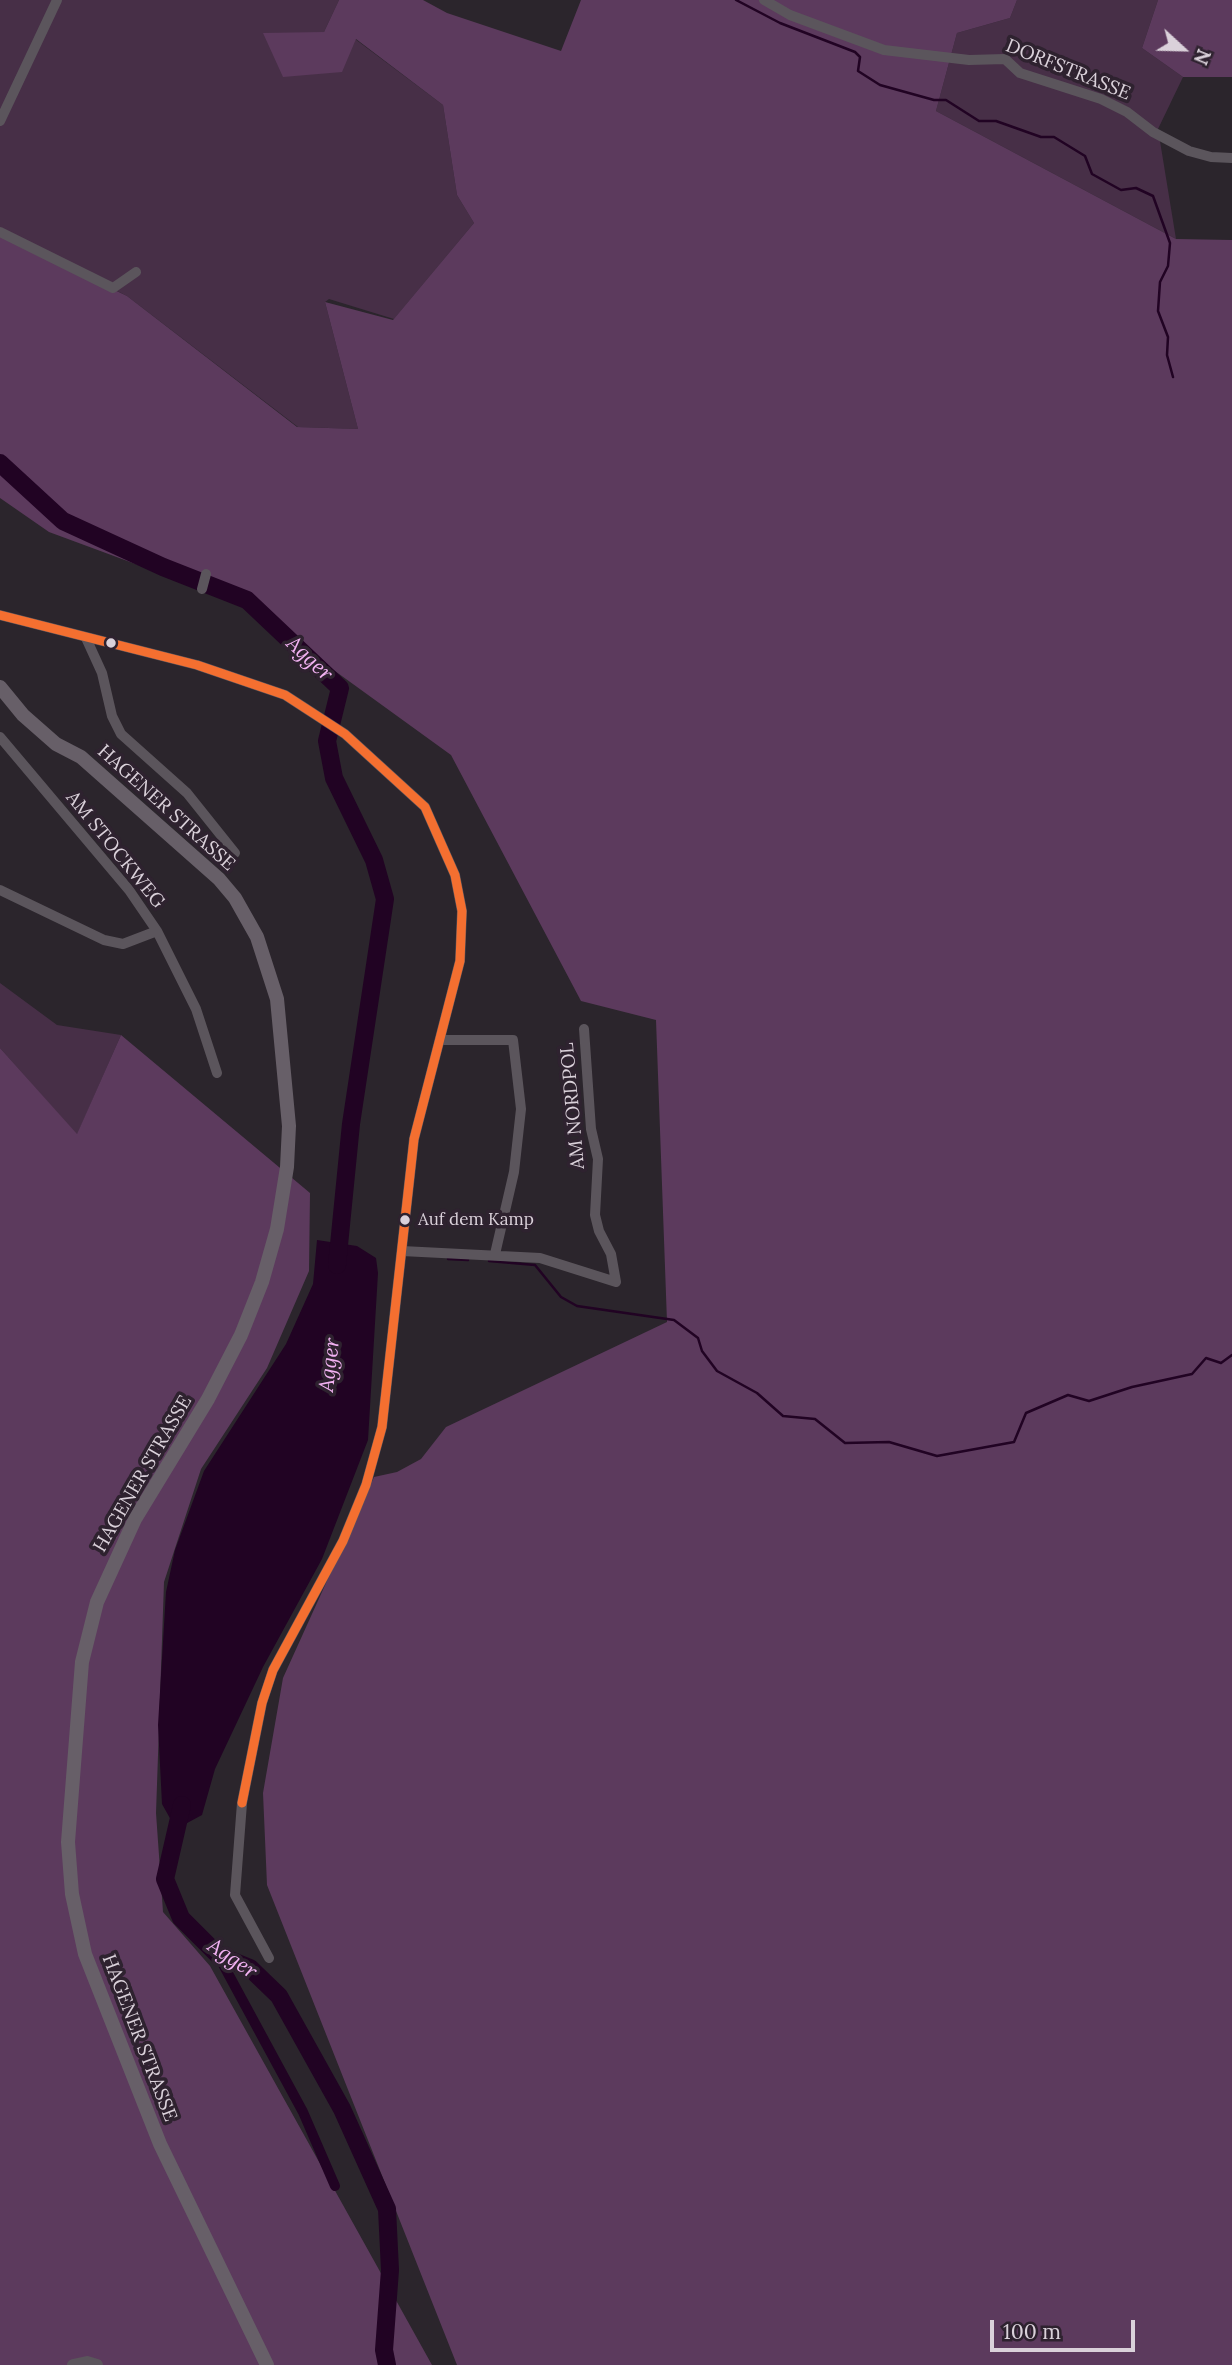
<!DOCTYPE html>
<html>
<head>
<meta charset="utf-8">
<style>
	body { margin:0 }
	#map { position:relative; width:1232px; height:2365px; overflow:hidden; background:#2b252c; font-family:Lora,serif }
	canvas { display:block }
	.north { position:absolute; left:1148px; top:14px; width:70px; height:70px; -webkit-text-stroke:5px #2e222f; paint-order:stroke; rotate:112deg; font-size:19px; font-weight:700; line-height:28px; text-align:center; color:#dad1da }
	.north::after { content:''; display:block; margin:auto; width:24px; height:32px; background:#dad1da; clip-path:polygon(50% 0,100% 100%,50% 72%,0 100%) }
	.scale { position:absolute; left:990px; top:2320px; width:145px; height:32px; box-sizing:border-box; border:4px solid #dad1da; border-top:0; padding-left:9px; font-size:21px; line-height:24px; white-space:nowrap; color:#dad1da; -webkit-text-stroke:5px #2e222f; paint-order:stroke }
</style>
</head>
<body>
<div id="map">
<canvas width="1232" height="2365"></canvas>
<div class="north">N</div>
<div class="scale">100 m</div>
</div>
<script>
const ctx = document.querySelector('canvas').getContext('2d');
ctx.lineJoin = 'round';
function fill(path, color) {
  ctx.fillStyle = color;
  ctx.fill(path, 'evenodd');
}
function poly(rows) {
  const path = new Path2D();
  for (const r of rows) {
    path.moveTo(r[0], r[1]);
    for (let i = 2; i < r.length; i += 2) path.lineTo(r[i], r[i + 1]);
  }
  return path;
}
function trace(path, color, width, dash) {
  ctx.strokeStyle = color;
  ctx.lineWidth = width;
  ctx.lineCap = dash ? 'butt' : 'round';
  ctx.setLineDash(dash || []);
  ctx.stroke(path);
}
function write(font, color, halo, rows, align = 'center') {
  ctx.font = font + ' Lora,serif';
  ctx.lineWidth = 7;
  ctx.setLineDash([]);
  ctx.textBaseline = 'middle';
  ctx.strokeStyle = halo;
  ctx.fillStyle = color;
  for (const [text, x, y, turn = 0] of rows) {
    ctx.save();
    ctx.translate(x, y);
    ctx.rotate((+turn || 0) * Math.PI / 180);
    ctx.textAlign = isNaN(turn) ? turn : align;
    if (halo) ctx.strokeText(text, 0, 0);
    ctx.fillText(text, 0, 0);
    ctx.restore();
  }
}
const green = poly([
	[0,0,55,0,0,119],
	[58,0,339,0,324,32,355,39,443,105,457,195,474,223,394,319,329,299,325,302,358,429,298,427,127,296,0,231,0,124],
	[1017,0,1158,0,1142,48,1183,77,1158,129,1176,239,936,111,957,33,1010,18],
	[0,983,57,1025,121,1035,77,1135,0,1048]
]);
const forest = poly([
	[339,0,423,0,447,13,561,51,581,0,1017,0,1010,18,957,33,936,111,1176,239,1232,240,1232,2365,457,2365,267,1885,263,1793,283,1678,374,1477,397,1472,421,1459,446,1427,667,1322,656,1020,581,1001,451,755,241,603,49,532,0,498,0,234,127,296,297,427,358,429,325,302,393,320,474,223,457,195,443,105,356,39,342,72,283,77,263,33,324,32],
	[1158,0,1232,0,1232,77,1183,77,1142,48],
	[121,1035,310,1193,309,1271,267,1368,201,1469,164,1582,156,1813,163,1912,210,1966,432,2365,0,2365,0,1048,77,1134]
]);
const water = poly([
	[317,1240,357,1246,376,1258,378,1273,368,1440,322,1559,263,1667,215,1769,202,1815,176,1829,162,1804,158,1725,166,1592,175,1550,204,1471,286,1344,313,1284]
]);
const stream = poly([
	[736,0,780,23,855,52,860,57,858,71,880,85,934,100,946,100,979,121,996,121,1041,137,1054,137,1085,156,1092,174,1121,190,1136,188,1153,196,1170,243,1168,266,1160,282,1158,311,1168,337,1167,355,1173,377],
	[448,1259,468,1260],
	[489,1261,535,1265,561,1297,577,1306,674,1320,698,1338,702,1351,717,1371,757,1393,783,1416,815,1419,845,1443,889,1442,937,1456,1014,1442,1026,1413,1068,1395,1089,1401,1132,1387,1192,1374,1206,1358,1221,1363,1232,1355]
]);
const canal = poly([
	[218,1955,303,2112,335,2186]
]);
const river = poly([
	[0,463,63,521,163,567,247,600,340,688,327,741,334,778,374,860,385,899,351,1124,337,1265],
	[182,1805,165,1879,181,1918,218,1955,250,1968,279,1996,342,2109,387,2209,390,2270,384,2350,387,2365]
]);
const minor = poly([
	[764,0,790,15,884,50,969,60,1005,59,1020,73,1101,99,1127,112,1153,132,1189,151,1211,157,1232,158],
	[0,121,57,0],
	[0,232,113,288,136,272],
	[202,589,206,574],
	[0,615,197,665,285,695,345,734,425,807,455,875,462,911,460,961,414,1139,382,1427,366,1485,343,1541,273,1670,262,1703,242,1803,235,1895,269,1958],
	[86,638,102,673,112,716,121,734,187,793,235,853],
	[0,737,129,890,157,931,196,1009,217,1073],
	[0,890,104,940,123,944,157,931],
	[440,1040,513,1040,521,1109,514,1172,495,1254],
	[402,1251,540,1258,616,1282,611,1254,599,1231,595,1215,598,1159,591,1129,584,1029]
]);
const tertiary = poly([
	[73,2365,87,2362,97,2365]
]);
const secondary = poly([
	[0,687,23,715,56,744,81,757,219,879,235,898,257,937,277,999,289,1126,287,1167,277,1229,262,1282,241,1335,208,1399,135,1519,97,1602,82,1662,68,1842,72,1894,85,1954,160,2144,267,2365]
]);
const bus1 = poly([
	[0,615,197,665,285,695,345,734,425,807,455,875,462,911,460,961,414,1139,382,1427,366,1485,343,1541,273,1670,262,1703,242,1803]
]);
const markers = [
	[111,643,6,"#dad1da"],
	[405,1220,6,"#dad1da"]
];
const busNames = [
	["Auf dem Kamp",418,1220]
];
const streetNames = [
	["DORFSTRASSE",1068,70,22],
	["HAGENER STRASSE",166,808,42],
	["AM STOCKWEG",115,850,51],
	["AM NORDPOL",573,1106,-95],
	["HAGENER STRASSE",143,1474,-60],
	["HAGENER STRASSE",139,2038,69]
];
const waterNames = [
	["Agger",309,659,43],
	["Agger",330,1365,-83],
	["Agger",232,1959,34]
];
fill(green, '#472f47');
fill(forest, '#5c3a5d');
fill(water, '#210323');
trace(stream, '#210323', 2.5);
trace(canal, '#210323', 10);
trace(river, '#210323', 18);
trace(minor, '#5b555c', 10);
trace(tertiary, '#5b555c', 12);
trace(secondary, '#675f68', 14);
trace(bus1, '#f46f30', 9);
for (const [x, y, r, color] of markers) {
  const dot = new Path2D();
  dot.arc(x, y, r, 0, 2 * Math.PI);
  ctx.fillStyle = color;
  ctx.fill(dot);
  trace(dot, '#2e222f', 2.5);
}
write('17px', '#dad1da', '#2e222f', busNames, 'left');
write('19px', '#dad1da', '#2e222f', streetNames);
write('italic 21px', '#f2b2f2', '#2e222f', waterNames);
</script>
</body>
</html>
